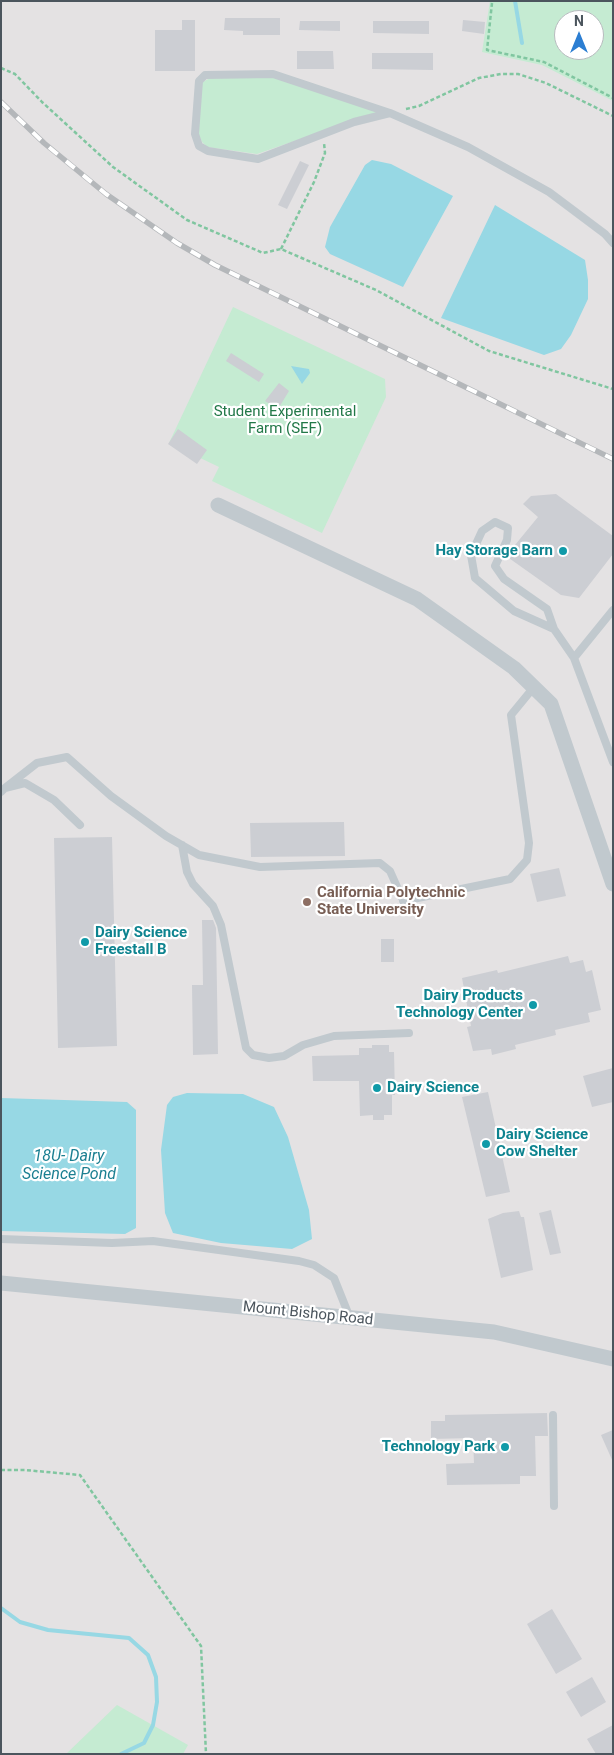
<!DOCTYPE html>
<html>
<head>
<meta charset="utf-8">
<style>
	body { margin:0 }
	#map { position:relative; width:614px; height:1755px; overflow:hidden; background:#f3f1f1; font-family:Roboto,sans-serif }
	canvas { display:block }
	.frame { position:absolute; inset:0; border:2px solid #4b555d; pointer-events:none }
	.north { position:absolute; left:554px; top:10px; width:50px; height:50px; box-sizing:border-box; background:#fff; border:1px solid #b7bbbe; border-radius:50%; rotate:0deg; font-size:14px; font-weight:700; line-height:20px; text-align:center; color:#4b555d }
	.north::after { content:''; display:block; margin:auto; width:18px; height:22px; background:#2c7ed2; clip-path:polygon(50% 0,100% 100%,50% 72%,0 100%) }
</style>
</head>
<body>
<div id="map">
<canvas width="614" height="1755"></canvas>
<div class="frame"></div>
<div class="north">N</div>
</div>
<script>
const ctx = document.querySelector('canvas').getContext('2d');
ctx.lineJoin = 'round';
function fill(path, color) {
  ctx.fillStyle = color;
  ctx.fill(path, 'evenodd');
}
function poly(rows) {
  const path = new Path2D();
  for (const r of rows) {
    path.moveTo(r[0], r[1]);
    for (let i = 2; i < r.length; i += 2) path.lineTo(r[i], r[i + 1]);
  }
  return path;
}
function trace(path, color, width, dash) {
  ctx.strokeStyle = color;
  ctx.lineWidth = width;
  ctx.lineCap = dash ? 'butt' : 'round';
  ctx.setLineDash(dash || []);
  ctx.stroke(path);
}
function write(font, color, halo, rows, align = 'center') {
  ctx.font = font + ' Roboto,sans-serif';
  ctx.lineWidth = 4.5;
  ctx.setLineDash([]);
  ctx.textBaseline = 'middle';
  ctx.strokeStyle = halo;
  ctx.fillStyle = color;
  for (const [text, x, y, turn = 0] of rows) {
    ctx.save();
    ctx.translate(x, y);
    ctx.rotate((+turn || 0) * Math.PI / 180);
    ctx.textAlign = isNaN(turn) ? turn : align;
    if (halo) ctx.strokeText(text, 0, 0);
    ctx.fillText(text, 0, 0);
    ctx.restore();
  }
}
const education = poly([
	[1,1,613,1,613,1754,1,1754],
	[564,20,594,20,594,50,564,50]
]);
const green = poly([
	[490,1,613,1,613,101,542,65,482,52],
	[564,20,594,20,594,50,564,50],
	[272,76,378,112,257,154,207,147,202,142,198,134,201,83,210,78],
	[233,307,385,379,386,397,322,533,212,481,219,467,169,443],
	[117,1705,188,1745,183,1754,66,1754]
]);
const water = poly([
	[372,160,391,164,453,196,403,287,330,254,325,247,330,227,365,165],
	[495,205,585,260,588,280,588,299,571,335,561,349,544,355,441,318],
	[291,366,309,369,310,373,302,384],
	[187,1093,243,1094,274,1107,288,1137,309,1210,312,1239,292,1249,221,1243,173,1233,165,1213,161,1150,167,1105,173,1097],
	[1,1098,127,1102,136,1110,136,1228,125,1234,1,1231]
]);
const stream = poly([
	[515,1,522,43],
	[1,1608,20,1622,48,1630,129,1638,148,1655,156,1677,157,1702,153,1725,144,1743,121,1754]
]);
const building = poly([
	[225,18,280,18,280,35,243,35,243,31,224,30],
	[182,20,195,20,195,71,155,71,155,30,182,30],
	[463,20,485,22,484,34,462,31],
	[300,21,340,21,340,31,299,30],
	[373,21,429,21,429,34,373,33],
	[297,51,333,51,334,69,297,69],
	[372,53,433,53,433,70,372,69],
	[300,161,309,165,287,209,278,205],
	[231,353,264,374,259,382,226,361],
	[279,383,289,391,278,409,265,401],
	[178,429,207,450,197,464,168,444],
	[556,494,613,536,613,554,579,598,561,595,506,556,538,517,523,504,531,496],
	[344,822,345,856,251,857,250,823],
	[112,837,117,1046,58,1048,54,838],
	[559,868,566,896,537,902,530,874],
	[202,920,213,920,216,928,218,1054,193,1055,192,985,203,985],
	[381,939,394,939,394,962,381,962],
	[568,956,570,963,583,960,586,972,592,970,601,1010,588,1013,590,1022,555,1030,556,1035,515,1045,516,1049,492,1055,491,1049,473,1051,467,1027,471,1026,462,978,497,970,498,973],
	[372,1045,389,1045,389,1052,394,1052,395,1095,392,1095,392,1115,384,1115,384,1120,373,1120,373,1115,360,1116,359,1081,313,1081,312,1056,359,1055,359,1048,372,1048],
	[613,1068,613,1102,592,1107,583,1076],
	[488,1092,510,1192,486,1197,462,1097],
	[551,1210,561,1253,550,1255,539,1213],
	[519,1211,521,1217,524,1217,533,1270,501,1278,488,1219,503,1213],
	[547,1413,548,1436,535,1436,536,1476,520,1476,520,1484,447,1485,446,1464,474,1463,473,1438,431,1439,431,1421,445,1421,445,1415],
	[613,1430,613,1462,601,1435],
	[552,1609,582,1659,556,1674,527,1624],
	[592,1677,606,1702,581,1717,566,1692],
	[613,1725,613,1754,596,1754,587,1739]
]);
const path = poly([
	[492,3,487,50,544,62,613,98],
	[1,68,15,74,42,102,113,167,187,220,263,253,281,249,304,259,376,290,489,351,613,389],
	[406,109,419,106,479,78,501,74,518,74,546,83,613,116],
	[281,249,314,182,325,153,324,143],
	[1,1470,25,1470,80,1475,201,1646,206,1754]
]);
const lane = poly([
	[390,113,354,122,258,159,208,151,199,146,195,134,199,81,205,75,273,74,390,113,468,147,549,192,605,234,613,243],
	[613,610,574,658,613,762],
	[554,629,547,609,504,579,495,566,507,540,508,528,495,522,482,531,471,555,475,578,514,611,554,629,574,658],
	[5,788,37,763,67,757,111,796,166,836,199,855,260,867,380,863,390,871,402,898],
	[1,792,5,788,25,783,54,800,80,825],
	[182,845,187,872,193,884,213,906,221,925,246,1048,253,1055,269,1058,284,1056,303,1045,334,1036,409,1033],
	[403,901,510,879,527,860,529,843,511,715,534,687],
	[1,1239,112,1243,153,1241,299,1261,314,1265,334,1278,350,1318],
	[553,1415,554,1506]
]);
const street = poly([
	[218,505,417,599,514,668,551,704,613,884],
	[1,1283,494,1332,613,1359]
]);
const rail = poly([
	[1,102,44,143,106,194,177,243,215,265,613,459]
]);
const markers = [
	[563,551,5,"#0f9aa8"],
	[307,902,5,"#8d6e63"],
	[85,942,5,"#0f9aa8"],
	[533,1005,5,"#0f9aa8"],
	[377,1088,5,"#0f9aa8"],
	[486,1144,5,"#0f9aa8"],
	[505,1447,5,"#0f9aa8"]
];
const parkNames = [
	["Student Experimental",285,412],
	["Farm (SEF)",285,429]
];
const cultureNames = [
	["Hay Storage Barn",553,551],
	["Dairy Science",95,933,"left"],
	["Freestall B",95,950,"left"],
	["Dairy Products",523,996],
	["Technology Center",523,1013],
	["Dairy Science",387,1088,"left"],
	["Dairy Science",496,1135,"left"],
	["Cow Shelter",496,1152,"left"],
	["Technology Park",495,1447]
];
const educationNames = [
	["California Polytechnic",317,893],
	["State University",317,910]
];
const streetNames = [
	["Mount Bishop Road",308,1314,6]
];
const waterNames = [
	["18U- Dairy",69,1157],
	["Science Pond",69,1175]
];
fill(education, '#e4e2e3');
fill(green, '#c5ebd2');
fill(water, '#97d8e4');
trace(stream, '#97d8e4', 4);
fill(building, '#ccced3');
trace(path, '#80c6a0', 2.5, [4, 2.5]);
trace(lane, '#c1c9ce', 8);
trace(street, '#c1c9ce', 15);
trace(rail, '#b4b7ba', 5.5);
trace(rail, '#fff', 4, [11]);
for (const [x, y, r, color] of markers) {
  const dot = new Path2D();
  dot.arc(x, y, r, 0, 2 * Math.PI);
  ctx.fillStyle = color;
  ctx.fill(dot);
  trace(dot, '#fff', 2);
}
write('15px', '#227848', '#fff', parkNames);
write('bold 15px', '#0d838f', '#fff', cultureNames, 'right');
write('bold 15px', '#785e54', '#fff', educationNames, 'left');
write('15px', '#4b555d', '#fff', streetNames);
write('italic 16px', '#1b7f91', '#fff', waterNames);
</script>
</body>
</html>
